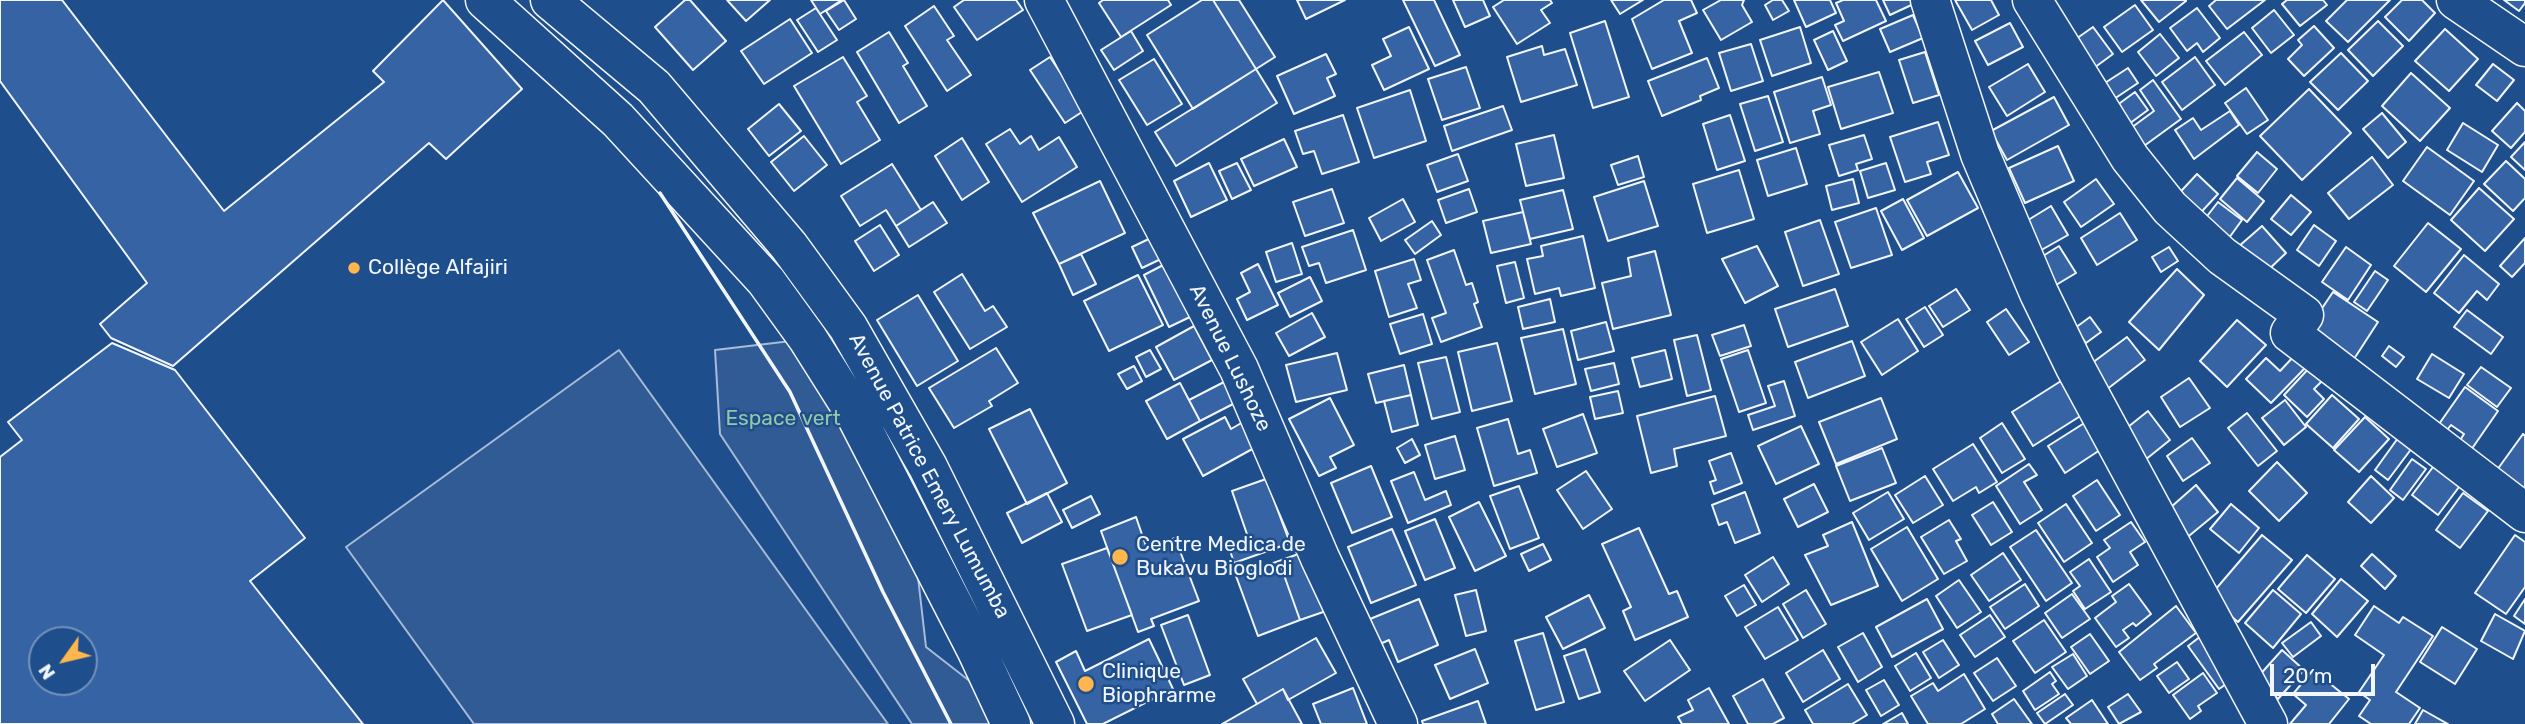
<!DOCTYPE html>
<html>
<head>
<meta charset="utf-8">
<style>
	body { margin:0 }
	#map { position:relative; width:2525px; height:724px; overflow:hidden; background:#1f4e8c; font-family:Rubik,sans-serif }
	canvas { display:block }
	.north { position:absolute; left:28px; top:626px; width:70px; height:70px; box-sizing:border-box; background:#1f4e8c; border:2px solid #7391ba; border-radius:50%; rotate:236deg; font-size:19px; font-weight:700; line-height:28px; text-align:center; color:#f2f6ff }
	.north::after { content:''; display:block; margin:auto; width:24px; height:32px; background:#ffb74d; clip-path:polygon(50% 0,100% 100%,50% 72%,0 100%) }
	.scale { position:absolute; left:2270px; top:664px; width:105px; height:32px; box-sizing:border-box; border:4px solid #f2f6ff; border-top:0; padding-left:9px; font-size:21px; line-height:24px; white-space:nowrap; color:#f2f6ff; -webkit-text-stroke:5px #1f4e8c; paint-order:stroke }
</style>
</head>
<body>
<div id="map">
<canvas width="2525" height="724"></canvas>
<div class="north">N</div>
<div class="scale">20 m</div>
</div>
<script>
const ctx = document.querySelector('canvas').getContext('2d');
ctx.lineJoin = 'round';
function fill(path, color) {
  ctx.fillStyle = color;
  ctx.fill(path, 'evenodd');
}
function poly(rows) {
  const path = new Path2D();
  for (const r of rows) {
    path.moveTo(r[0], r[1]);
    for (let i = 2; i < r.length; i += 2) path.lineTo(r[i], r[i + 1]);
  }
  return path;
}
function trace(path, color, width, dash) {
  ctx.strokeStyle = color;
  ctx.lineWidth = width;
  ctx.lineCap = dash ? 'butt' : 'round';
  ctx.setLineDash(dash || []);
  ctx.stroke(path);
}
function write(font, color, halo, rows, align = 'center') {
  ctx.font = font + ' Rubik,sans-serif';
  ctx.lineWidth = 5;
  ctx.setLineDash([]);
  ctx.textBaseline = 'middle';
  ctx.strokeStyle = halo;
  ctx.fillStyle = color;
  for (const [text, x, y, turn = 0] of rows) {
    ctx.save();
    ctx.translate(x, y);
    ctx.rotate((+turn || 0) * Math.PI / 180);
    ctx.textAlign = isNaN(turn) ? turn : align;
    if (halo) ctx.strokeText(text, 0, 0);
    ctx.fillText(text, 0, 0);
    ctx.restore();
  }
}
const built = poly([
	[808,339,912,525,926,647,1003,707,1011,724,912,724,720,434,715,350,808,339],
	[619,350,888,724,474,724,346,547,619,350]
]);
const building = poly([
	[0,0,62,0,224,211,384,82,373,71,443,0,522,89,446,159,429,143,173,366,111,338,100,324,147,283,0,81,0,0],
	[685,0,690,0,726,41,693,70,655,27,685,0],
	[727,0,770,0,746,21,727,0],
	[811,0,842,0,820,14,811,0],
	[844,0,856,19,839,30,826,11,844,0],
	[964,0,1016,0,1023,10,977,40,954,7,964,0],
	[1103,0,1168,0,1171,5,1121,37,1099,3,1103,0],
	[1202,0,1213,0,1256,69,1193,109,1147,35,1202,0],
	[1213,0,1239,0,1275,57,1256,69,1213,0],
	[1297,0,1345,0,1306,19,1297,0],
	[1403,0,1434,0,1460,55,1435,66,1403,0],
	[1453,0,1483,0,1490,16,1465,27,1453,0],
	[1504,0,1550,0,1552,3,1541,10,1550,23,1517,44,1493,7,1504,0],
	[1611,0,1643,0,1620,14,1611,0],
	[1664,0,1691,0,1697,13,1679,21,1692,53,1652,69,1632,19,1664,0],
	[1721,0,1744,0,1742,5,1752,22,1721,40,1703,10,1721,0],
	[1773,0,1782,0,1789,11,1773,20,1765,5,1773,0],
	[1794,0,1830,0,1836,13,1806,27,1794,0],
	[1843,0,1876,0,1886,21,1843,41,1835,25,1844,21,1836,3,1843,0],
	[1883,0,1919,0,1920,1,1890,15,1883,0],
	[1955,0,1991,0,1999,15,1972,30,1955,0],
	[2141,0,2186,0,2186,1,2159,22,2141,0],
	[2216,0,2265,0,2227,29,2209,6,2216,0],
	[2287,0,2323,0,2327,5,2300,26,2282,4,2287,0],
	[2347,0,2390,0,2348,42,2326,21,2347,0],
	[2402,0,2422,0,2435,13,2409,41,2385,17,2402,0],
	[2504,0,2525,0,2525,3,2519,11,2504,0],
	[2135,5,2153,30,2122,52,2104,27,2135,5],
	[934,6,954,36,947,40,971,75,947,91,905,26,934,6],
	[816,8,837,40,818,52,797,20,816,8],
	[2197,8,2220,38,2203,52,2197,43,2187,51,2170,28,2197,8],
	[2274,10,2294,35,2271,53,2252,28,2274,10],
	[1913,15,1923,38,1890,52,1880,29,1913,15],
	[790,19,812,53,764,84,741,51,790,19],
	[1605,21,1629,97,1593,108,1570,33,1605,21],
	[2378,21,2403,46,2373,76,2348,50,2378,21],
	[2010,23,2023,47,1988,65,1975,41,2010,23],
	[2314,26,2334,48,2304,76,2288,59,2302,45,2298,40,2314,26],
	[1409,27,1429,69,1384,90,1372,65,1391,56,1383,39,1409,27],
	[1800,27,1811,63,1772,76,1760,40,1800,27],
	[2093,27,2113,54,2083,76,2063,48,2093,27],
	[2445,29,2478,59,2449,91,2415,61,2445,29],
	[1131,31,1143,51,1114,70,1101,50,1131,31],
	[1833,31,1847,61,1828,70,1814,40,1833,31],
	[889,32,908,63,903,66,927,106,899,123,857,52,889,32],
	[2244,32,2262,55,2225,85,2206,61,2244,32],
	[2160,34,2179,58,2156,76,2138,52,2160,34],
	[1751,44,1763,81,1731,91,1719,53,1751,44],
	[1542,46,1544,55,1565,49,1577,85,1521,102,1507,57,1542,46],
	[1925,52,1939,95,1913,103,1899,60,1925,52],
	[2341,53,2368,81,2338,110,2310,82,2341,53],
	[1326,54,1336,74,1327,78,1335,96,1294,114,1277,76,1326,54],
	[843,57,867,96,857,102,880,140,841,164,794,86,843,57],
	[1050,57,1085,110,1065,123,1030,70,1050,57],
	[2195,57,2215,85,2182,110,2162,82,2195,57],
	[1707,58,1719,88,1700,96,1701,100,1662,116,1648,81,1707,58],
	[1154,59,1182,104,1147,125,1119,80,1154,59],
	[2028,64,2045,92,2007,116,1989,87,2028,64],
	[2493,64,2514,80,2497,101,2476,85,2493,64],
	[1466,67,1480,108,1442,120,1428,79,1466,67],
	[2128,68,2138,83,2102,107,2091,92,2128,68],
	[1256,69,1277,103,1176,166,1155,132,1256,69],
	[1879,72,1893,113,1841,129,1828,87,1879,72],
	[2411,73,2450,108,2420,141,2382,106,2411,73],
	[1822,77,1831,105,1813,111,1820,134,1790,143,1774,92,1822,77],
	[2153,80,2181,119,2133,154,2120,136,2154,111,2140,90,2153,80],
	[2246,88,2268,120,2247,134,2225,103,2246,88],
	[2309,89,2351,133,2302,180,2260,136,2309,89],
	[1410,90,1426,141,1374,158,1357,108,1410,90],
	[2135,92,2148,110,2118,132,2105,114,2135,92],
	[1768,96,1783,142,1755,151,1740,104,1768,96],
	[2054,97,2069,125,2007,160,1991,131,2054,97],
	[2517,103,2525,111,2525,132,2511,148,2492,131,2517,103],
	[779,104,801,131,769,156,748,129,779,104],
	[1503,106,1512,130,1452,151,1444,126,1503,106],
	[2230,111,2239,125,2194,159,2175,130,2193,118,2201,130,2230,111],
	[2382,113,2406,142,2388,158,2363,129,2382,113],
	[1343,115,1359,162,1322,174,1314,151,1303,154,1295,131,1343,115],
	[1730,115,1745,161,1717,170,1703,124,1730,115],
	[1938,122,1949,155,1927,162,1931,174,1905,182,1890,137,1938,122],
	[2463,123,2498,145,2482,172,2447,150,2463,123],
	[1010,129,1020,144,1031,136,1039,150,1059,137,1077,167,1022,202,986,144,1010,129],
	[1554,135,1564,178,1526,186,1516,144,1554,135],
	[1864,135,1872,159,1856,164,1858,170,1839,176,1829,145,1864,135],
	[804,136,827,165,794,191,771,162,804,136],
	[962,138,989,182,962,200,935,156,962,138],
	[1284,139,1297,167,1254,186,1241,159,1284,139],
	[2525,142,2525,170,2511,157,2525,142],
	[2058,146,2074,181,2025,203,2009,168,2058,146],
	[2427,147,2474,181,2450,215,2403,181,2427,147],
	[1796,148,1807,184,1768,196,1757,160,1796,148],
	[2257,152,2277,169,2258,193,2237,176,2257,152],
	[1458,154,1468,181,1437,192,1427,165,1458,154],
	[1638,156,1644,177,1618,185,1611,165,1638,156],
	[2372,157,2393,185,2349,219,2328,193,2372,157],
	[2506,161,2525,179,2525,198,2513,211,2484,184,2506,161],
	[1209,163,1227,200,1191,217,1174,181,1209,163],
	[1237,163,1251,190,1232,199,1219,171,1237,163],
	[1886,163,1895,190,1868,198,1860,171,1886,163],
	[892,164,921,210,896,226,886,210,860,226,841,196,892,164],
	[1739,170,1754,219,1707,233,1693,184,1739,170],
	[1958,172,1978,208,1927,236,1907,200,1958,172],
	[2197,174,2218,194,2192,222,2171,202,2197,174],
	[2237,178,2264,201,2247,222,2220,199,2237,178],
	[1853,179,1859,203,1832,210,1826,186,1853,179],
	[2096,179,2114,204,2081,227,2064,202,2096,179],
	[1100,181,1125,233,1059,264,1033,213,1100,181],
	[1644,181,1658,226,1608,241,1594,197,1644,181],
	[2479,188,2514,219,2485,251,2451,220,2479,188],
	[1332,189,1344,223,1305,236,1293,202,1332,189],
	[1469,189,1477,212,1446,223,1438,200,1469,189],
	[1563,190,1573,229,1530,239,1520,200,1563,190],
	[2291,195,2311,212,2291,235,2271,219,2291,195],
	[1403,199,1415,222,1381,241,1369,218,1403,199],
	[1903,199,1924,238,1902,250,1881,211,1903,199],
	[933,202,947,223,909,247,896,226,933,202],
	[2218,202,2242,220,2221,249,2197,229,2218,202],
	[2051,206,2068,235,2036,253,2020,225,2051,206],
	[1876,208,1892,255,1851,268,1835,222,1876,208],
	[1523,212,1531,244,1491,253,1483,221,1523,212],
	[2120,213,2137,240,2097,265,2081,238,2120,213],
	[1820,220,1839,274,1803,286,1785,232,1820,220],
	[1432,221,1441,235,1415,254,1405,240,1432,221],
	[2428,223,2461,249,2426,292,2394,266,2428,223],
	[880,225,899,255,874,271,855,241,880,225],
	[2314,225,2336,241,2319,266,2297,250,2314,225],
	[2262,226,2286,253,2264,274,2238,247,2262,226],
	[1353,230,1366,270,1326,283,1319,263,1309,266,1302,247,1353,230],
	[1155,236,1165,257,1142,268,1132,247,1155,236],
	[1583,236,1595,288,1561,296,1559,288,1535,294,1527,259,1543,256,1541,246,1583,236],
	[2525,238,2525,263,2512,277,2500,266,2525,238],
	[1292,243,1302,274,1276,282,1266,252,1292,243],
	[1757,246,1778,286,1745,303,1722,259,1757,246],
	[2059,246,2076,273,2051,288,2035,261,2059,246],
	[2169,247,2178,261,2161,272,2152,257,2169,247],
	[2346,247,2371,265,2348,300,2322,282,2346,247],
	[1454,250,1466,285,1472,283,1478,302,1474,304,1482,327,1441,342,1432,318,1446,313,1427,260,1454,250],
	[1655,251,1671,315,1613,329,1602,283,1631,276,1628,258,1655,251],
	[1081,254,1096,284,1073,295,1059,264,1081,254],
	[2464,255,2499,284,2487,300,2477,291,2459,313,2434,293,2464,255],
	[1414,259,1421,280,1408,284,1417,308,1389,317,1375,271,1414,259],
	[1515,262,1524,298,1506,303,1497,266,1515,262],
	[1167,263,1192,316,1169,327,1144,275,1167,263],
	[1258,264,1278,305,1247,320,1237,299,1250,292,1241,273,1258,264],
	[2177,269,2204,295,2159,350,2129,322,2177,269],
	[2375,271,2388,280,2367,311,2354,302,2375,271],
	[962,274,985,311,993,306,1007,327,970,349,934,292,962,274],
	[1138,275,1163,325,1109,351,1084,301,1138,275],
	[1310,277,1322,301,1290,317,1278,293,1310,277],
	[1835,289,1848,326,1788,347,1775,309,1835,289],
	[1956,289,1970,310,1943,327,1929,306,1956,289],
	[2333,292,2378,322,2354,359,2310,326,2333,292],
	[918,295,958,361,917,386,877,320,918,295],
	[1550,299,1555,322,1523,329,1518,307,1550,299],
	[1925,307,1943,335,1924,347,1906,319,1925,307],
	[2006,309,2029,342,2009,355,1987,322,2006,309],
	[2467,310,2503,337,2491,354,2454,327,2467,310],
	[1312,313,1325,337,1289,356,1276,333,1312,313],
	[1423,314,1432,344,1400,354,1390,324,1423,314],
	[2090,317,2101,332,2086,343,2075,328,2090,317],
	[1898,319,1918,351,1882,375,1861,342,1898,319],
	[2237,320,2266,345,2227,387,2200,361,2237,320],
	[1606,322,1614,351,1578,360,1571,331,1606,322],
	[1744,325,1751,346,1720,356,1712,335,1744,325],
	[1194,326,1212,360,1174,380,1156,347,1194,326],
	[1563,329,1576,384,1535,394,1521,338,1563,329],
	[1697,335,1711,390,1687,396,1674,340,1697,335],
	[2127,337,2145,360,2106,390,2088,366,2127,337],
	[1852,341,1865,376,1808,398,1795,362,1852,341],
	[112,343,175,370,305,538,250,581,363,724,0,724,0,457,22,440,8,422,112,343],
	[42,640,84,640,84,682,42,682,42,640],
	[1497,343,1512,401,1472,411,1458,352,1497,343],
	[2389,346,2404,357,2396,367,2382,356,2389,346],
	[996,348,1018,383,989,401,992,406,954,428,929,388,996,348],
	[1150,350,1161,369,1146,377,1136,357,1150,350],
	[1665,350,1672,379,1640,387,1632,358,1665,350],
	[1748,350,1766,403,1739,412,1721,359,1748,350],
	[1337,353,1347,390,1296,402,1286,365,1337,353],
	[2432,354,2464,374,2449,398,2417,379,2432,354],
	[2295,355,2307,366,2271,403,2246,379,2266,358,2280,371,2295,355],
	[1446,357,1460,412,1432,419,1418,363,1446,357],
	[1614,363,1619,384,1591,391,1585,369,1614,363],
	[1404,365,1411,395,1376,403,1368,374,1404,365],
	[1134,366,1142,381,1127,389,1118,374,1134,366],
	[2311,366,2324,379,2314,389,2324,399,2307,417,2284,395,2311,366],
	[2481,367,2511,388,2497,407,2467,385,2481,367],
	[2189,378,2210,408,2180,427,2161,397,2189,378],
	[1784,381,1795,416,1753,430,1748,415,1775,406,1768,386,1784,381],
	[2061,381,2082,415,2033,446,2012,412,2061,381],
	[1224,382,1235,403,1200,421,1189,400,1224,382],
	[1180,383,1200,421,1167,439,1146,401,1180,383],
	[2465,387,2498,411,2471,450,2459,442,2464,434,2451,425,2447,430,2439,424,2465,387],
	[1618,391,1623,413,1595,419,1590,397,1618,391],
	[1411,395,1418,425,1392,432,1384,401,1411,395],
	[2332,395,2359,419,2333,448,2306,424,2332,395],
	[1715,396,1726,436,1674,449,1677,466,1651,473,1637,416,1715,396],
	[1330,398,1354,445,1330,457,1336,468,1319,476,1289,419,1330,398],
	[1881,398,1897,439,1836,464,1819,422,1881,398],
	[2285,400,2306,427,2284,445,2262,418,2285,400],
	[1030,409,1067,483,1027,504,989,429,1030,409],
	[2148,411,2170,440,2145,460,2123,431,2148,411],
	[2247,413,2277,451,2258,466,2228,428,2247,413],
	[1583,414,1597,453,1557,467,1543,429,1583,414],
	[1225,417,1231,429,1243,422,1256,447,1203,476,1183,439,1225,417],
	[2365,417,2389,439,2359,472,2334,450,2365,417],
	[1508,419,1518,454,1530,450,1537,473,1494,486,1477,428,1508,419],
	[2086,422,2103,448,2065,473,2048,446,2086,422],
	[2002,423,2025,459,2002,473,1980,438,2002,423],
	[1801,426,1819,464,1776,484,1758,446,1801,426],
	[2523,434,2525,436,2525,489,2497,470,2523,434],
	[1455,436,1465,470,1435,479,1425,445,1455,436],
	[2192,438,2210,463,2183,481,2167,456,2192,438],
	[2398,438,2412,448,2388,480,2375,470,2398,438],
	[1412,439,1420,455,1405,463,1397,448,1412,439],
	[1973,444,1997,482,1979,493,1976,487,1953,501,1933,469,1973,444],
	[1882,448,1896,483,1850,501,1836,466,1882,448],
	[1731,453,1742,483,1714,494,1710,482,1716,480,1709,461,1731,453],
	[2412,459,2426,469,2403,500,2390,490,2412,459],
	[2277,462,2307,493,2279,521,2249,491,2277,462],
	[2436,463,2462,483,2438,515,2412,495,2436,463],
	[2029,464,2037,475,2024,482,2042,510,2020,524,1996,486,2029,464],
	[1371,466,1392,517,1352,533,1331,483,1371,466],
	[1586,471,1612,509,1583,529,1557,490,1586,471],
	[1414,472,1425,500,1446,491,1451,505,1408,523,1391,481,1414,472],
	[1925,476,1943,505,1913,523,1895,495,1925,476],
	[2371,476,2394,498,2371,523,2348,502,2371,476],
	[1266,479,1290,543,1234,563,1228,544,1248,537,1232,491,1266,479],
	[2097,480,2120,515,2096,531,2073,496,2097,480],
	[1814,484,1828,512,1798,527,1784,499,1814,484],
	[2196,485,2218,512,2184,540,2162,515,2196,485],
	[1519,486,1539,538,1510,549,1490,496,1519,486],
	[1745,492,1760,533,1735,543,1727,522,1719,525,1712,505,1745,492],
	[1888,492,1904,519,1869,540,1853,513,1888,492],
	[1047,493,1062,522,1022,543,1007,513,1047,493],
	[2463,493,2488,511,2460,548,2436,530,2463,493],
	[1091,496,1100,514,1072,528,1063,510,1091,496],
	[1479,502,1506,556,1475,571,1449,517,1479,502],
	[1993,502,2012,532,1991,545,1972,515,1993,502],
	[2066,504,2092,543,2064,562,2038,523,2066,504],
	[2231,504,2259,528,2239,553,2210,529,2231,504],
	[1136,517,1147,549,1175,538,1199,601,1151,619,1154,626,1138,632,1101,531,1136,517],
	[1435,519,1455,568,1425,580,1405,531,1435,519],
	[1949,520,1961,539,1956,541,1967,561,1944,574,1921,537,1949,520],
	[1852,522,1878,586,1831,605,1805,555,1828,546,1823,535,1852,522],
	[2131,522,2145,542,2130,552,2138,565,2113,582,2097,557,2110,548,2104,540,2131,522],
	[1907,527,1938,579,1902,601,1871,549,1907,527],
	[1639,528,1669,594,1677,591,1688,617,1635,640,1623,611,1631,607,1602,544,1639,528],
	[1392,529,1416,585,1371,603,1348,547,1392,529],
	[2036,530,2072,583,2046,601,2010,547,2036,530],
	[2262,535,2292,560,2238,622,2209,597,2262,535],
	[2515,535,2525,542,2525,587,2506,614,2475,593,2515,535],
	[1543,544,1551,560,1529,571,1521,554,1543,544],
	[1107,548,1132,615,1087,631,1062,564,1107,548],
	[1304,552,1326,611,1300,620,1279,561,1304,552],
	[2003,553,2021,580,1989,601,1971,575,2003,553],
	[2372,554,2396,576,2385,589,2361,566,2372,554],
	[2307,555,2335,579,2306,613,2278,589,2307,555],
	[1773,557,1789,584,1762,602,1745,575,1773,557],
	[2089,559,2111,592,2085,609,2073,591,2080,586,2070,572,2089,559],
	[1279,561,1300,620,1258,636,1236,576,1279,561],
	[2341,579,2368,601,2337,637,2312,614,2341,579],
	[1959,580,1981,612,1957,628,1936,596,1959,580],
	[2025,584,2039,606,2005,629,1990,607,2025,584],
	[2129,584,2151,614,2136,626,2133,623,2123,630,2129,638,2116,647,2095,618,2116,602,2112,596,2129,584],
	[1744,585,1756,605,1737,616,1725,596,1744,585],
	[1476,590,1486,631,1466,636,1455,595,1476,590],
	[1806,590,1826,624,1803,638,1783,604,1806,590],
	[2273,590,2301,614,2273,648,2245,623,2273,590],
	[2072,594,2090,619,2062,638,2045,613,2072,594],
	[1589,595,1605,628,1563,649,1546,617,1589,595],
	[1419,599,1438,645,1398,662,1389,640,1380,644,1370,619,1419,599],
	[1927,599,1943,629,1892,657,1876,627,1927,599],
	[2525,599,2525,624,2514,616,2525,599],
	[2176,606,2196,633,2154,664,2157,668,2140,680,2119,652,2176,606],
	[2374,606,2399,623,2403,617,2433,636,2396,692,2420,708,2409,724,2371,724,2359,716,2370,700,2359,692,2384,655,2355,635,2374,606],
	[1778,607,1798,640,1765,659,1745,627,1778,607],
	[2495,614,2525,631,2513,659,2481,641,2495,614],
	[1188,615,1210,675,1184,685,1161,625,1188,615],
	[1990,615,2005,637,1975,657,1960,635,1990,615],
	[2044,620,2066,652,2035,673,2013,641,2044,620],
	[2311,622,2321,636,2293,657,2282,643,2311,622],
	[2442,627,2477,649,2455,684,2420,662,2442,627],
	[1543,633,1564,702,1536,710,1515,641,1543,633],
	[1863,633,1882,667,1858,682,1838,647,1863,633],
	[2090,634,2109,661,2090,674,2071,647,2090,634],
	[2201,636,2232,680,2219,689,2188,646,2201,636],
	[1316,638,1336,673,1288,700,1283,689,1257,704,1243,679,1316,638],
	[1149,639,1173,689,1103,724,1087,724,1056,662,1076,651,1085,671,1149,639],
	[1670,640,1690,670,1645,701,1624,671,1670,640],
	[1943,640,1959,665,1939,678,1923,652,1943,640],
	[1475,649,1488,683,1450,699,1435,665,1475,649],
	[1585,649,1600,692,1579,699,1564,656,1585,649],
	[1823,650,1840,679,1803,702,1786,673,1823,650],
	[2282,650,2304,670,2278,699,2256,679,2282,650],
	[1916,653,1931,678,1910,691,1895,666,1916,653],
	[2073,654,2087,676,2068,689,2052,667,2073,654],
	[1997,658,2016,686,1993,701,1974,673,1997,658],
	[2177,662,2189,679,2169,693,2157,676,2177,662],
	[2313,670,2349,699,2329,724,2290,724,2306,705,2293,694,2313,670],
	[2050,672,2056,681,2052,684,2059,694,2035,710,2023,691,2050,672],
	[2203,673,2217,693,2198,706,2201,711,2190,719,2173,695,2203,673],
	[1964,674,1985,709,1961,724,1928,724,1911,696,1933,683,1938,691,1964,674],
	[1763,679,1784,718,1773,724,1748,724,1733,696,1763,679],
	[1884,680,1899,705,1881,716,1866,690,1884,680],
	[1848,684,1867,715,1852,724,1813,724,1805,710,1848,684],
	[1353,688,1367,724,1321,724,1313,704,1353,688],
	[1709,688,1729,724,1682,724,1678,717,1693,710,1688,700,1709,688],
	[1283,689,1302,724,1222,724,1257,704,1283,689],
	[2065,694,2073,705,2045,724,2037,713,2065,694],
	[2128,694,2141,712,2119,724,2108,707,2128,694],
	[2014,699,2032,724,1998,724,1992,714,2014,699],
	[2092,700,2108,724,2071,724,2066,718,2092,700],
	[1478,701,1486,724,1423,724,1422,721,1478,701],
	[2423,710,2448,724,2415,724,2423,710],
	[1902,713,1908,724,1883,724,1902,713]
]);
const minor = poly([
	[1044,0,1239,369,1320,558,1398,724],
	[1930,0,1980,154,2039,293,2075,367,2268,724],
	[2032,0,2130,158,2170,208,2222,256,2304,315,2290,333,2525,513],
	[2456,0,2525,47]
]);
const major = poly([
	[485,0,618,120,766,281,808,339,854,412,976,649,1011,724],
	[550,0,654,87,789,246,848,327,928,467,1055,724]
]);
const wall = poly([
	[660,193,790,392,883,592,951,724]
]);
const markers = [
	[354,268,7,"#ffb74d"],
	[1120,557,9,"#ffb74d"],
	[1086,684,9,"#ffb74d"]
];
const poiNames = [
	["Collège Alfajiri",368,268],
	["Centre Medica de",1136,545],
	["Bukavu Bioglodi",1136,569],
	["Clinique",1102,672],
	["Biophrarme",1102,696]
];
const streetNames = [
	["Avenue Lushoze",1230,358,64],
	["Avenue Patrice Emery Lumumba",929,476,62]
];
const parkNames = [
	["Espace vert",783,419]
];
fill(built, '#305b95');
trace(built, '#a8bbd7', 2);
fill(building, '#3563a3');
trace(building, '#f2f6ff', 2);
trace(minor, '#f2f6ff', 41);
trace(major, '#f2f6ff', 41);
trace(minor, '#1f4e8c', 38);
trace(major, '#1f4e8c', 38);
trace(wall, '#f2f6ff', 3.5);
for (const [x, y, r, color] of markers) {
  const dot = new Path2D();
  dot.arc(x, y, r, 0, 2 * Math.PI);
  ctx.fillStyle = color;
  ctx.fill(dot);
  trace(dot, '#1f4e8c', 2.5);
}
write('21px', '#f2f6ff', '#1f4e8c', poiNames, 'left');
write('21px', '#f2f6ff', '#1f4e8c', streetNames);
write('21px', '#97c8a6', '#1f4e8c', parkNames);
</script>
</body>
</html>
